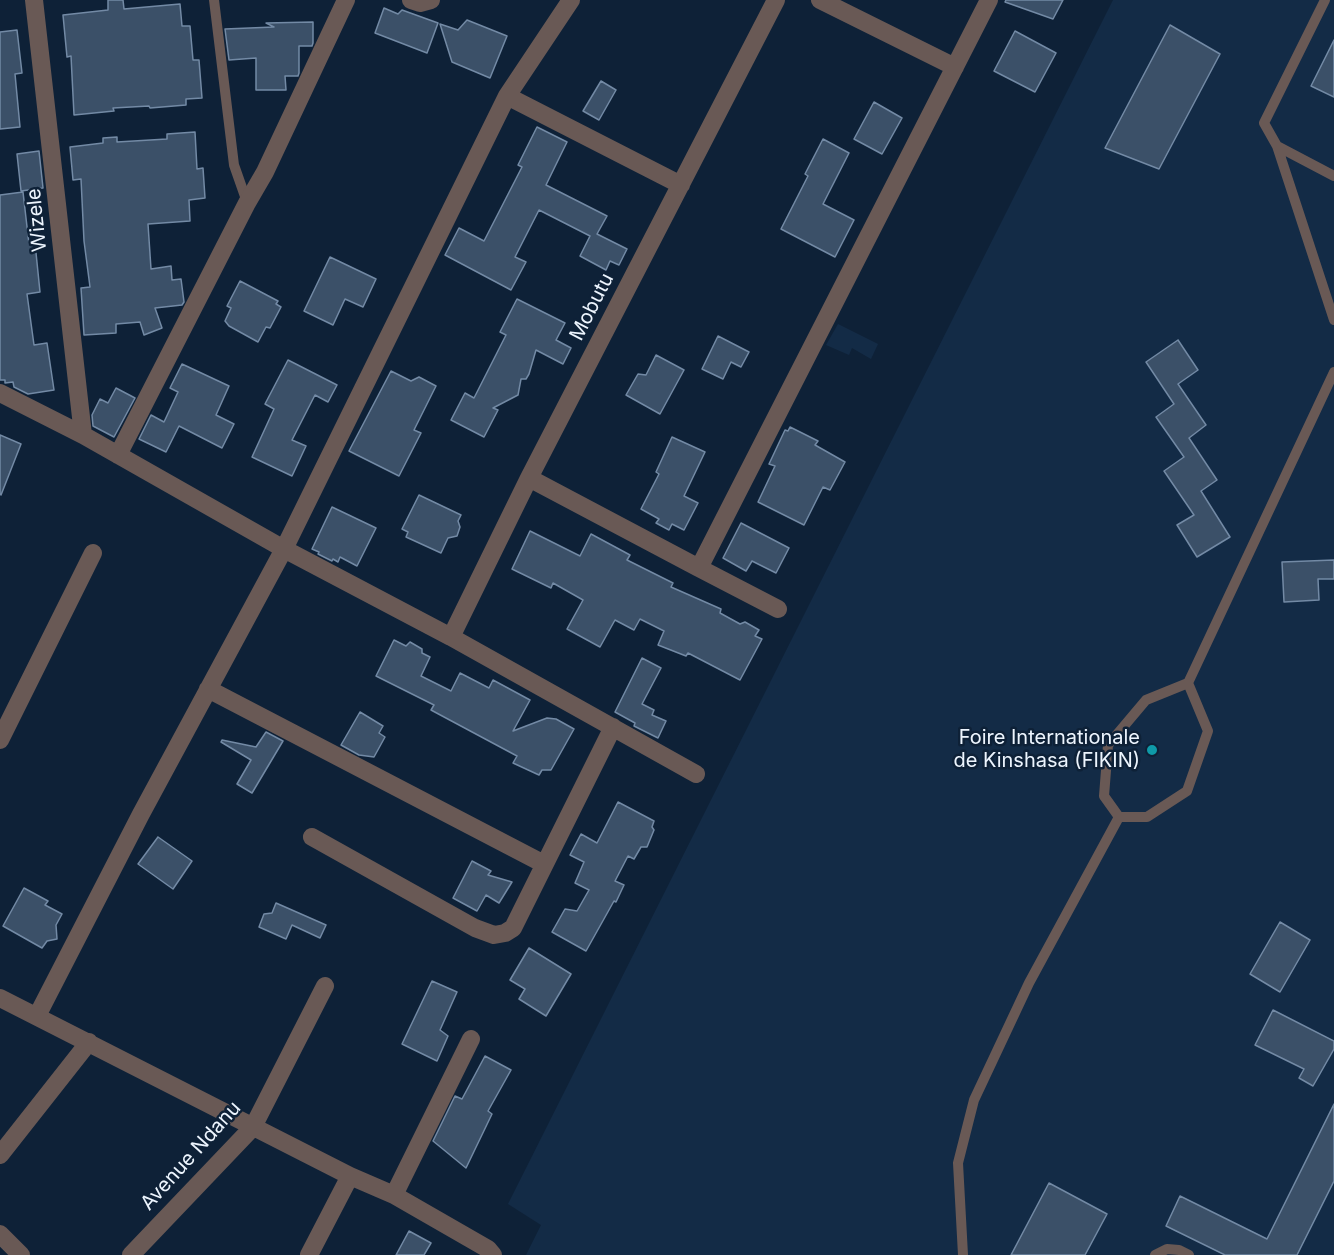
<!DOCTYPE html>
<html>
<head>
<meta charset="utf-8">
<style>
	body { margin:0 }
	canvas { display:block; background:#0e2137 }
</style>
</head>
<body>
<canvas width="1334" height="1255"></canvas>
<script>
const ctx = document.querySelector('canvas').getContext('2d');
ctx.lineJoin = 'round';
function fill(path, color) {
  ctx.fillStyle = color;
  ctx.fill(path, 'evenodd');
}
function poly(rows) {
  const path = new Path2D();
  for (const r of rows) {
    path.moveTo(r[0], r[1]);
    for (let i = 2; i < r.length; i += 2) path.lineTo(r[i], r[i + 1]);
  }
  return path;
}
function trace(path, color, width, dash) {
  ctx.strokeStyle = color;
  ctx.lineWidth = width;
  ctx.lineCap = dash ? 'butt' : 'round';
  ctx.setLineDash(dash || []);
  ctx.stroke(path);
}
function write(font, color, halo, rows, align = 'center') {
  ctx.font = font + ' Inter,sans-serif';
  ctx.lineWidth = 5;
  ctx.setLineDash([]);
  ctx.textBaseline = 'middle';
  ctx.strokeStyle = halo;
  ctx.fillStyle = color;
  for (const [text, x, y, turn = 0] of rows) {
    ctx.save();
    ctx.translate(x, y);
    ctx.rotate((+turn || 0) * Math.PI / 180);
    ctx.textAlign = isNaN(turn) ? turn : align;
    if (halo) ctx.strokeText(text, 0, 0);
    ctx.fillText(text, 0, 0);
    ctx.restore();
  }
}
const built = poly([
	[1113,0,1334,0,1334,1255,526,1255,541,1225,508,1204],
	[838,324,878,344,871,359,852,348,849,355,826,345]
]);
const building = poly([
	[108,0,123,0,124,9,180,4,182,26,190,26,193,60,199,60,202,98,186,99,186,105,150,108,149,106,113,108,114,111,74,115,71,56,67,57,63,15,108,10,108,0],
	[1006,0,1063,0,1053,19,1005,2,1006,0],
	[384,8,398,14,402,10,438,23,427,53,375,33,384,8],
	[467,20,507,36,490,78,452,62,440,24,458,30,467,20],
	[313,22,313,43,312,46,299,46,299,73,298,76,285,76,286,90,256,90,256,58,229,60,225,29,274,27,266,23,313,22],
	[1170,25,1220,54,1159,169,1105,148,1170,25],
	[17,30,22,73,15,74,20,127,0,129,0,32,17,30],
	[1015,31,1056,53,1035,92,994,71,1015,31],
	[1334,40,1334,97,1311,86,1334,40],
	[601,81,616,90,599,120,583,111,601,81],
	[874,102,902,118,882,154,854,139,874,102],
	[537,127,567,142,546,185,607,216,597,234,627,249,619,265,610,261,606,270,580,256,590,236,539,210,515,257,526,262,511,290,445,255,459,228,484,241,522,167,518,165,537,127],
	[195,132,197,169,203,168,205,198,189,200,190,221,148,224,151,269,171,266,172,280,181,279,184,302,182,305,155,308,162,328,144,335,140,322,116,324,116,333,84,335,81,288,90,287,84,241,81,179,73,180,70,147,103,143,103,138,117,137,117,142,167,139,167,134,195,132],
	[823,139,849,153,823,204,854,220,835,257,781,229,808,176,805,174,823,139],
	[39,151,43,188,21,191,17,154,39,151],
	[23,192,29,244,35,243,40,292,27,294,34,345,47,343,54,390,28,394,14,387,13,382,5,383,5,380,0,380,0,195,23,192],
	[330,257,376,279,363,307,345,299,333,325,304,311,330,257],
	[240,281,278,301,276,304,281,307,270,328,266,327,258,342,229,326,225,321,231,308,227,306,240,281],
	[517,299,565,323,556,340,571,348,563,364,536,350,529,374,526,379,521,379,518,395,493,408,498,410,484,437,451,420,465,393,474,398,506,335,500,332,517,299],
	[718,336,749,352,741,367,731,362,723,379,702,369,718,336],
	[1178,340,1198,370,1178,384,1206,425,1189,438,1217,480,1201,491,1230,537,1197,557,1177,525,1194,515,1164,471,1184,457,1156,417,1174,404,1146,362,1178,340],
	[656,355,684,370,660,414,626,395,638,374,646,375,656,355],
	[288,360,337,385,328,402,315,395,292,440,306,446,292,476,252,457,274,409,265,404,288,360],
	[182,364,229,386,216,415,234,424,222,448,179,426,166,452,139,439,151,415,164,422,178,392,170,388,182,364],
	[391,371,411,381,419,377,436,386,414,430,421,433,399,476,349,451,391,371],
	[116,388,135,398,114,437,93,426,92,415,100,399,108,403,116,388],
	[790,427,818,441,815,445,845,462,830,490,823,487,804,525,758,502,775,466,769,464,785,430,788,431,790,427],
	[0,435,21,444,1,495,0,494,0,435],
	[672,437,705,452,684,496,698,503,684,530,672,524,669,530,656,523,659,519,641,509,659,474,656,472,672,437],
	[419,495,461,515,458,521,460,527,457,536,448,538,441,553,406,537,408,532,402,529,419,495],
	[332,507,376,528,357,566,340,557,338,562,333,559,332,561,318,554,319,552,312,549,332,507],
	[741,523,789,548,776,573,752,561,746,571,723,558,741,523],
	[530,531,580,556,591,534,630,555,627,560,673,583,671,587,721,609,720,613,740,624,745,622,759,630,755,636,762,639,740,680,688,653,686,656,658,645,664,631,640,619,634,630,615,620,600,647,567,629,583,600,553,583,551,588,512,569,530,531],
	[1334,560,1334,579,1318,579,1319,600,1284,602,1282,562,1334,560],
	[394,640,406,646,410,642,422,649,422,653,430,657,421,676,451,691,460,673,489,688,493,680,530,700,513,731,547,718,556,719,574,729,551,770,542,770,539,775,513,763,517,756,431,710,434,705,376,676,394,640],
	[642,658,661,668,642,704,654,710,652,715,666,721,658,738,634,726,635,723,615,712,642,658],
	[360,712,383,726,379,733,385,737,374,757,359,755,341,745,360,712],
	[266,732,283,741,252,793,237,784,251,760,221,742,222,740,256,747,266,732],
	[618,802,654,821,652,827,654,830,647,847,641,847,634,859,628,856,615,881,624,885,616,902,614,901,586,951,552,932,565,909,577,911,589,890,575,883,584,862,570,855,581,834,597,843,618,802],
	[158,837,192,861,173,889,138,864,158,837],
	[472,861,491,871,488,875,512,882,499,903,486,895,477,911,453,898,472,861],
	[24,888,48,901,45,905,62,914,56,925,57,939,47,941,42,948,3,926,24,888],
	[276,903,326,925,320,938,292,925,286,939,259,927,264,914,272,913,276,903],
	[1280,922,1310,940,1280,992,1250,974,1280,922],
	[529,948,571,974,546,1016,519,999,525,989,510,980,529,948],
	[432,981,457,992,440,1030,448,1036,437,1061,402,1044,432,981],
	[1273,1010,1334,1041,1334,1049,1313,1086,1299,1078,1304,1069,1255,1045,1273,1010],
	[485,1056,511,1070,488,1111,492,1114,466,1168,433,1141,455,1096,462,1099,485,1056],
	[1334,1104,1334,1181,1297,1255,1225,1255,1166,1226,1180,1196,1267,1239,1334,1104],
	[1049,1183,1107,1214,1085,1255,1011,1255,1049,1183],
	[409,1231,431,1243,424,1255,396,1255,409,1231]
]);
const lane = poly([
	[214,0,234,165,247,202],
	[1325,0,1264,123,1277,146,1334,320],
	[1277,146,1334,176],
	[1119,817,1104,796,1108,745,1146,700,1188,683,1334,372],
	[1119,817,1147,817,1187,791,1208,731,1188,683],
	[963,1255,958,1163,974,1100,1029,983,1119,817],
	[1155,1255,1167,1249,1179,1250,1189,1255]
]);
const street = poly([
	[34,0,83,435],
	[411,0,420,3,431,0],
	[820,0,955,67],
	[507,96,681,185],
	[0,393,83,435,284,549,451,637,696,774],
	[118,455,247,203,265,172,346,0],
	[529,478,699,568,989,0],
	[699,568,778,609],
	[451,637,529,478,776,0],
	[208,689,544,864],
	[0,740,93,553],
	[312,837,475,928,494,935,505,933,513,928,613,727],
	[0,998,350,1176,394,1195,488,1249,493,1255],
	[37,1016,141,814,284,549,507,96,571,0],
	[0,1155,89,1042],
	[394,1195,471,1039],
	[0,1234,21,1255],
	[131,1255,253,1127,325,986],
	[309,1255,350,1176]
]);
const markers = [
	[1152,750,6,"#0f9aa8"]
];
const streetNames = [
	["Wizele",37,220,-96],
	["Mobutu",592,307,-63],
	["Avenue Ndanu",191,1156,-48]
];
const poiNames = [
	["Foire Internationale",1140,738],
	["de Kinshasa (FIKIN)",1140,761]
];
fill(built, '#132b46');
fill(building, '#3b5068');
trace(building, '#738aa5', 1.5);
trace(lane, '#695955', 10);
trace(street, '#695955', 18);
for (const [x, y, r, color] of markers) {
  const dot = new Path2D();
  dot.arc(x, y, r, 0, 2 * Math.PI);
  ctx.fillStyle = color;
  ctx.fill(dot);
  trace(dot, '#0e2137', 2);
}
write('20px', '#edf5fe', '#0e2137', streetNames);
write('20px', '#edf5fe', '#0e2137', poiNames, 'right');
</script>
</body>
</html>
